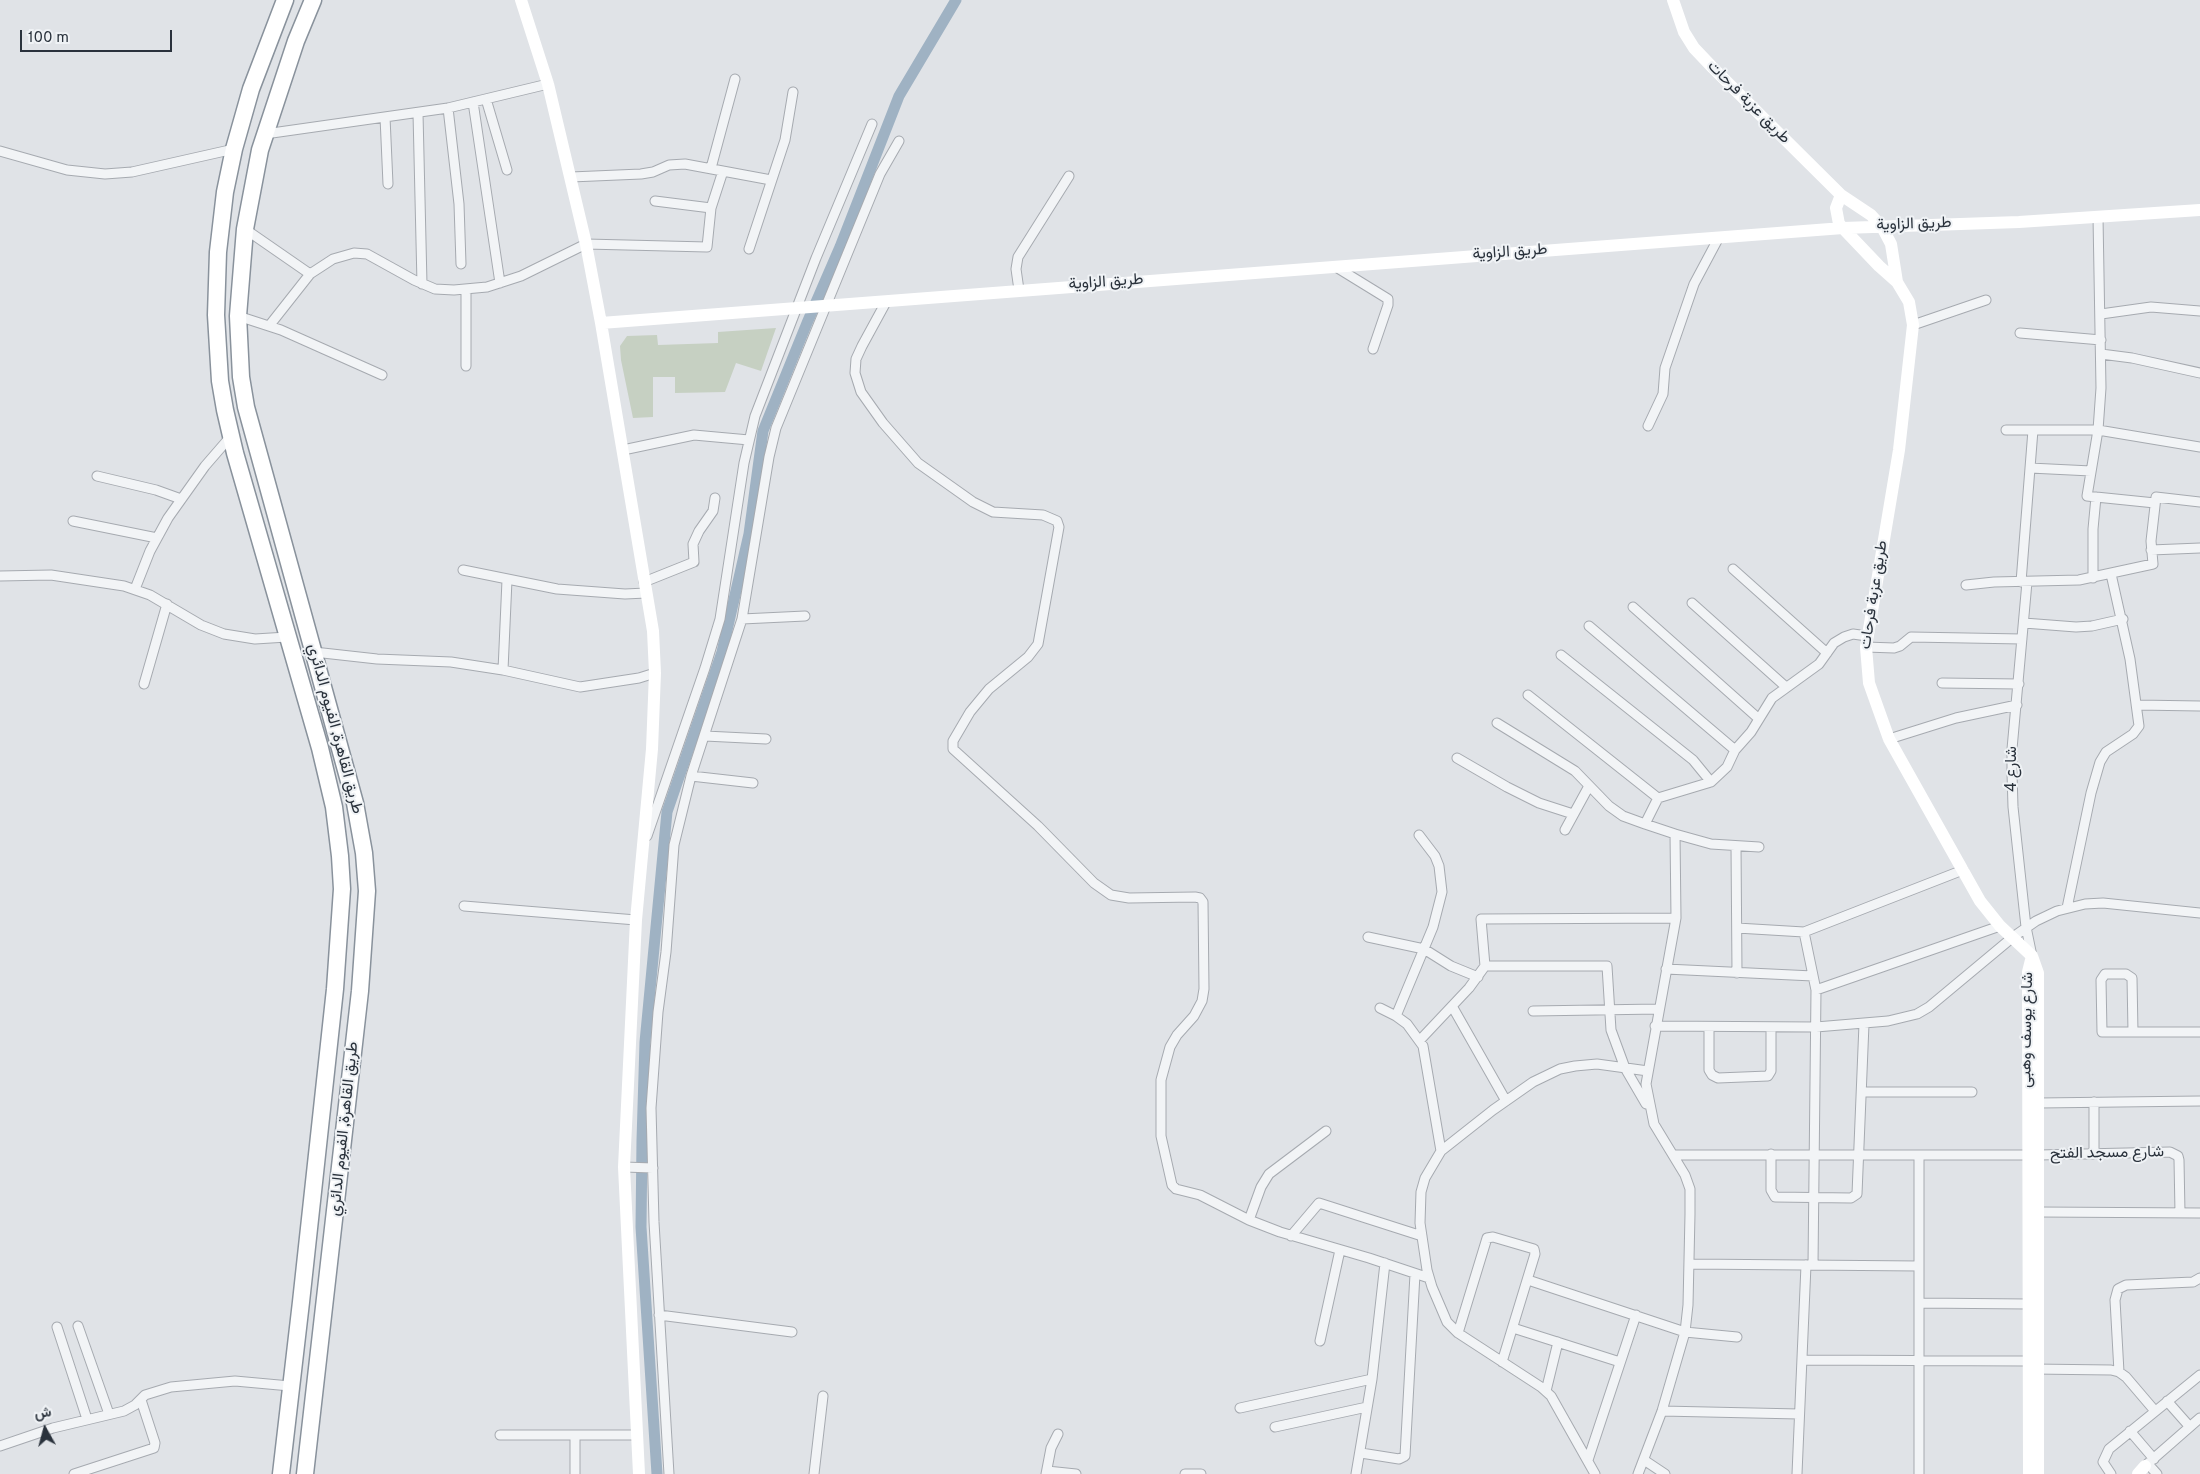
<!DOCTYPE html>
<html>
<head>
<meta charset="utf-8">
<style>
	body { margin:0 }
	#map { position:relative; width:2200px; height:1474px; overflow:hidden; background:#e0e3e7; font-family:Overpass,Vazirmatn,sans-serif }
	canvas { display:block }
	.north { position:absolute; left:20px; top:1404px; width:50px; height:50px; -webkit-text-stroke:4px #eff2f5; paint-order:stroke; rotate:353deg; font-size:14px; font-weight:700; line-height:20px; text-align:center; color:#2a323c }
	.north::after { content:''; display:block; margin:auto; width:18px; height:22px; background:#2a323c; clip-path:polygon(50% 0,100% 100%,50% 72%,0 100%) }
	.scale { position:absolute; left:20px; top:30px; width:152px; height:22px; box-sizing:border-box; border:2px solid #2a323c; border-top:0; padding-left:6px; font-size:15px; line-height:18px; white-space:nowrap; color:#2a323c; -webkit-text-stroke:4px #eff2f5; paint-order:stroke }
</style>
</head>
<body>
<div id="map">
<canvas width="2200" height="1474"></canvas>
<div class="north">ش</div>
<div class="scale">100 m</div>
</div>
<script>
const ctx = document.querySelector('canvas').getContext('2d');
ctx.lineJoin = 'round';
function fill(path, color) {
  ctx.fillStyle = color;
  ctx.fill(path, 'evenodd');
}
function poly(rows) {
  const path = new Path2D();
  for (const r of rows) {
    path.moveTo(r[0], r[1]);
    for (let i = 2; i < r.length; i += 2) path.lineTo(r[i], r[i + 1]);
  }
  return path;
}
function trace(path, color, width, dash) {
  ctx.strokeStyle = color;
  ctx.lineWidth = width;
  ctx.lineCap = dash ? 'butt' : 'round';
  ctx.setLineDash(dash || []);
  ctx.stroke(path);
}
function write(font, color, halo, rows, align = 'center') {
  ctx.font = font + ' Overpass,Vazirmatn,sans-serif';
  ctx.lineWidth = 4;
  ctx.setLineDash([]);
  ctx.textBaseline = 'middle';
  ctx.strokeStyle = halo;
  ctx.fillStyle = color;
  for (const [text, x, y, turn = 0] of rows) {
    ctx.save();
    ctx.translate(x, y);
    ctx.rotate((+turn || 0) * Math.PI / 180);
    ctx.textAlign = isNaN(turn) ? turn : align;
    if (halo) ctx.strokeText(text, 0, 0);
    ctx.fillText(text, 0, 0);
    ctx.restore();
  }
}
const green = poly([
	[776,328,761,371,736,363,725,392,675,393,675,377,653,377,653,417,633,418,621,360,620,346,627,336,657,335,658,345,718,343,718,332]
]);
const canal = poly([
	[657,1474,641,1227,642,1140,645,1042,667,812,722,652,749,534,763,431,807,323,840,247,899,96,956,0]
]);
const street = poly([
	[486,99,507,170],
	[473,102,500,283],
	[448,108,459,204,461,264],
	[418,113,422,284],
	[385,117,388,184],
	[265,134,448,108,548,84],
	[0,151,67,170,105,174,132,172,234,149],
	[711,168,735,79],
	[571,177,641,174,653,172,669,165,685,164,771,180],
	[655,201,711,208],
	[245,229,310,274],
	[749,249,785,140,793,92],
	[1336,267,1388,299,1388,305,1373,349],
	[1019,290,1016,269,1018,257,1069,176],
	[886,302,862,346,856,359,855,373,861,392,883,423,918,463,973,502,993,512,1043,515,1057,521,1059,527,1038,644,1028,657,989,689,970,712,953,741,953,749,1038,826,1094,883,1111,895,1129,898,1195,897,1200,898,1203,902,1204,989,1202,1001,1194,1016,1177,1035,1170,1047,1161,1080,1161,1136,1172,1185,1176,1189,1200,1195,1249,1220,1280,1232,1369,1258,1429,1278],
	[2101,314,2151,307,2200,311],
	[238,316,281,330,382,375],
	[1913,325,1986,300],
	[269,326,310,274,333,259,354,253,367,254,414,280,435,289,454,290,487,287,521,276,586,244,707,247,711,208,723,171],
	[2020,333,2101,340],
	[2101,354,2132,358,2200,373],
	[466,366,466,289],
	[1648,426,1663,394,1665,368,1694,284,1718,239],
	[2006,430,2098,430,2200,447],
	[623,450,694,435,749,440],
	[2030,468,2091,471],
	[97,476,156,490,181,499],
	[2096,497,2155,503],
	[73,521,157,538],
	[2151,550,2200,548],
	[1733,569,1827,653],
	[463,570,557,589,625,594,646,593],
	[0,576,51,575,124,586,150,595,201,625,224,634,255,639,287,637],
	[2093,578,2093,529,2096,497,2087,496,2098,430,2101,388,2098,217],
	[644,582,694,562,693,544,699,531,713,511,715,498],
	[2021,582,2033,430],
	[2027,582,2012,749,2012,773,2013,807,2026,927,2032,956],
	[1966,585,1994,582,2079,580,2153,564,2151,541,2156,497,2200,502],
	[135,589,150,551,168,518,205,466,231,436],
	[1692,603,1786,687],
	[1633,607,1759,719],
	[742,619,805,616],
	[2024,623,2076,627,2092,626,2123,619],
	[1589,626,1735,750],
	[1866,647,1894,648,1900,646,1911,637,2022,639],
	[314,652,377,659,451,662,503,670,580,687,639,678,655,673],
	[1561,655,1693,760,1711,782],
	[503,670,507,580],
	[1942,683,2019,684],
	[144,684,167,604],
	[1528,695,1658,798],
	[2137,705,2200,706],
	[1497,723,1575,771,1609,806,1623,816,1645,824],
	[705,736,766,739],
	[1889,739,1956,718,2017,705],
	[1457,758,1507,787,1539,803,1573,814],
	[691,776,753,783],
	[1565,830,1589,786],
	[1675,834,1711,844,1759,847],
	[647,836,705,668,720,619,744,463,755,416,816,258,872,124],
	[1736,846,1737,973],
	[464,906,636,920],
	[2067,908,2091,793,2100,762,2106,752,2133,734,2139,726,2130,659,2111,574],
	[1737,928,1804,932,1963,870],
	[1804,932,1816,990,1813,1265],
	[1368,937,1424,949,1451,966,1478,977],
	[1485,966,1481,919,1676,918],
	[1666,969,1813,976],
	[1816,990,2000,926],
	[1452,1006,1506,1101],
	[1380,1008,1396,1016,1407,1024,1423,1046,1441,1151],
	[1533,1011,1658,1009],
	[1396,1016,1433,927,1442,892,1439,866,1435,856,1419,835],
	[1655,1026,1816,1027,1888,1021,1917,1014,1929,1007,2013,937,2036,921,2057,911,2085,904,2103,903,2200,913],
	[1709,1027,1709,1070,1712,1075,1718,1078,1768,1076,1771,1071,1771,1027],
	[2133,1032,2132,978,2126,974,2105,974,2101,980,2102,1032,2200,1032],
	[1420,1040,1469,988,1485,966,1607,966,1611,1030,1625,1068,1646,1104],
	[1862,1092,1972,1092],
	[2094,1102,2094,1154],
	[2039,1103,2200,1101],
	[1771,1154,1771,1190,1775,1197,1851,1198,1857,1194,1864,1024],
	[1673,1155,2039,1155,2170,1152,2178,1156,2179,1160,2180,1213],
	[1919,1155,1919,1474],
	[624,1167,653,1168],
	[2039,1212,2200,1213],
	[1249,1220,1261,1187,1269,1174,1326,1131],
	[1291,1236,1319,1203,1422,1236],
	[1689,1264,1919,1266],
	[1528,1280,1685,1332,1737,1337],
	[1919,1303,2028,1304],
	[659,1315,792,1332],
	[78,1326,109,1414],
	[57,1327,87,1419],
	[1513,1328,1620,1362],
	[1458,1333,1487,1238,1493,1237,1534,1249,1535,1254,1502,1362],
	[1320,1341,1340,1250],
	[1802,1360,2028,1361],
	[2033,1369,2111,1370,2119,1372,2126,1377,2155,1411],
	[2119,1372,2115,1300,2118,1289,2126,1285,2193,1282,2200,1278],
	[1546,1391,1558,1342],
	[2167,1401,2190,1427],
	[1240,1408,1372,1379],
	[1662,1411,1799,1414],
	[1275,1427,1367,1407],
	[2130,1431,2154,1459],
	[500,1435,637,1435],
	[0,1446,53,1428,124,1411,135,1405,145,1395,171,1387,235,1381,290,1386],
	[1361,1453,1399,1459,1405,1456,1415,1274],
	[1588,1460,1636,1315],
	[1644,1460,1665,1474],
	[2148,1464,2157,1474],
	[2145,1466,2200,1418],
	[1047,1471,1076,1474],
	[74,1474,154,1448,155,1443,141,1400],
	[575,1474,575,1435],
	[669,1474,654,1222,651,1108,658,1012,666,952,674,845,691,776,742,619,769,457,776,428,880,174,899,141],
	[814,1474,823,1396],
	[1046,1474,1051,1448,1058,1434],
	[1185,1474,1201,1474],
	[1356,1474,1372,1379,1385,1263],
	[1595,1474,1551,1396,1541,1387,1458,1333,1447,1322,1432,1287,1427,1270,1420,1223,1421,1192,1425,1178,1441,1151,1493,1110,1533,1082,1560,1069,1575,1066,1597,1064,1648,1071],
	[1638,1474,1662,1411,1685,1332,1688,1305,1690,1214,1690,1189,1685,1175,1654,1124,1646,1084,1676,918,1675,834,1645,824,1658,798,1711,782,1727,767,1735,750,1751,732,1772,698,1819,664,1834,643,1844,637,1853,634,1867,636],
	[1797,1474,1806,1265],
	[2111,1474,2103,1462,2109,1449,2200,1375]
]);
const secondary = poly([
	[521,0,548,84,586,244,601,323,653,631,655,673,652,749,636,920,624,1167,639,1474],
	[1673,0,1684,32,1694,48,1713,68,1841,195,1871,215,1882,227,1891,244,1897,282],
	[1841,195,1836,208,1839,224,1879,266,1897,282,1909,302,1913,325,1899,450,1866,647,1869,683,1889,739,1980,901,2000,926,2032,956,2038,973,2038,1474],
	[601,323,1843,228,2019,222,2200,210],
	[2029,1474,2028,972,2032,956],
	[2138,1474,2145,1466]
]);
const highway = poly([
	[281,1474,301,1302,335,989,342,889,340,856,334,807,320,748,235,453,225,410,220,381,216,315,218,252,225,192,234,149,251,89,285,0],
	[305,1474,360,991,367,891,364,853,355,803,246,407,241,377,238,316,245,229,260,150,296,41,313,0]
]);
const streetNames = [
	["طريق عزبة فرحات",1748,103,45],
	["طريق الزاوية",1914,225,-2],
	["طريق الزاوية",1510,253,-4],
	["طريق الزاوية",1106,283,-4],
	["طريق عزبة فرحات",1875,595,-81],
	["طريق القاهرة, الفيوم الدائري",334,729,75],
	["شارع 4",2013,769,-90],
	["شارع يوسف وهبى",2028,1030,-89],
	["طريق القاهرة, الفيوم الدائري",345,1129,-84],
	["شارع مسجد الفتح",2107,1154,-1]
];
fill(green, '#c6d0c2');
trace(canal, '#9fb2c3', 11);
trace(street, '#a6aab0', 11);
trace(highway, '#89929c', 19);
trace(street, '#f2f4f6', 9);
trace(secondary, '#fff', 12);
trace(highway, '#fff', 16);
write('16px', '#2a323c', '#eff2f5', streetNames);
</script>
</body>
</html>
